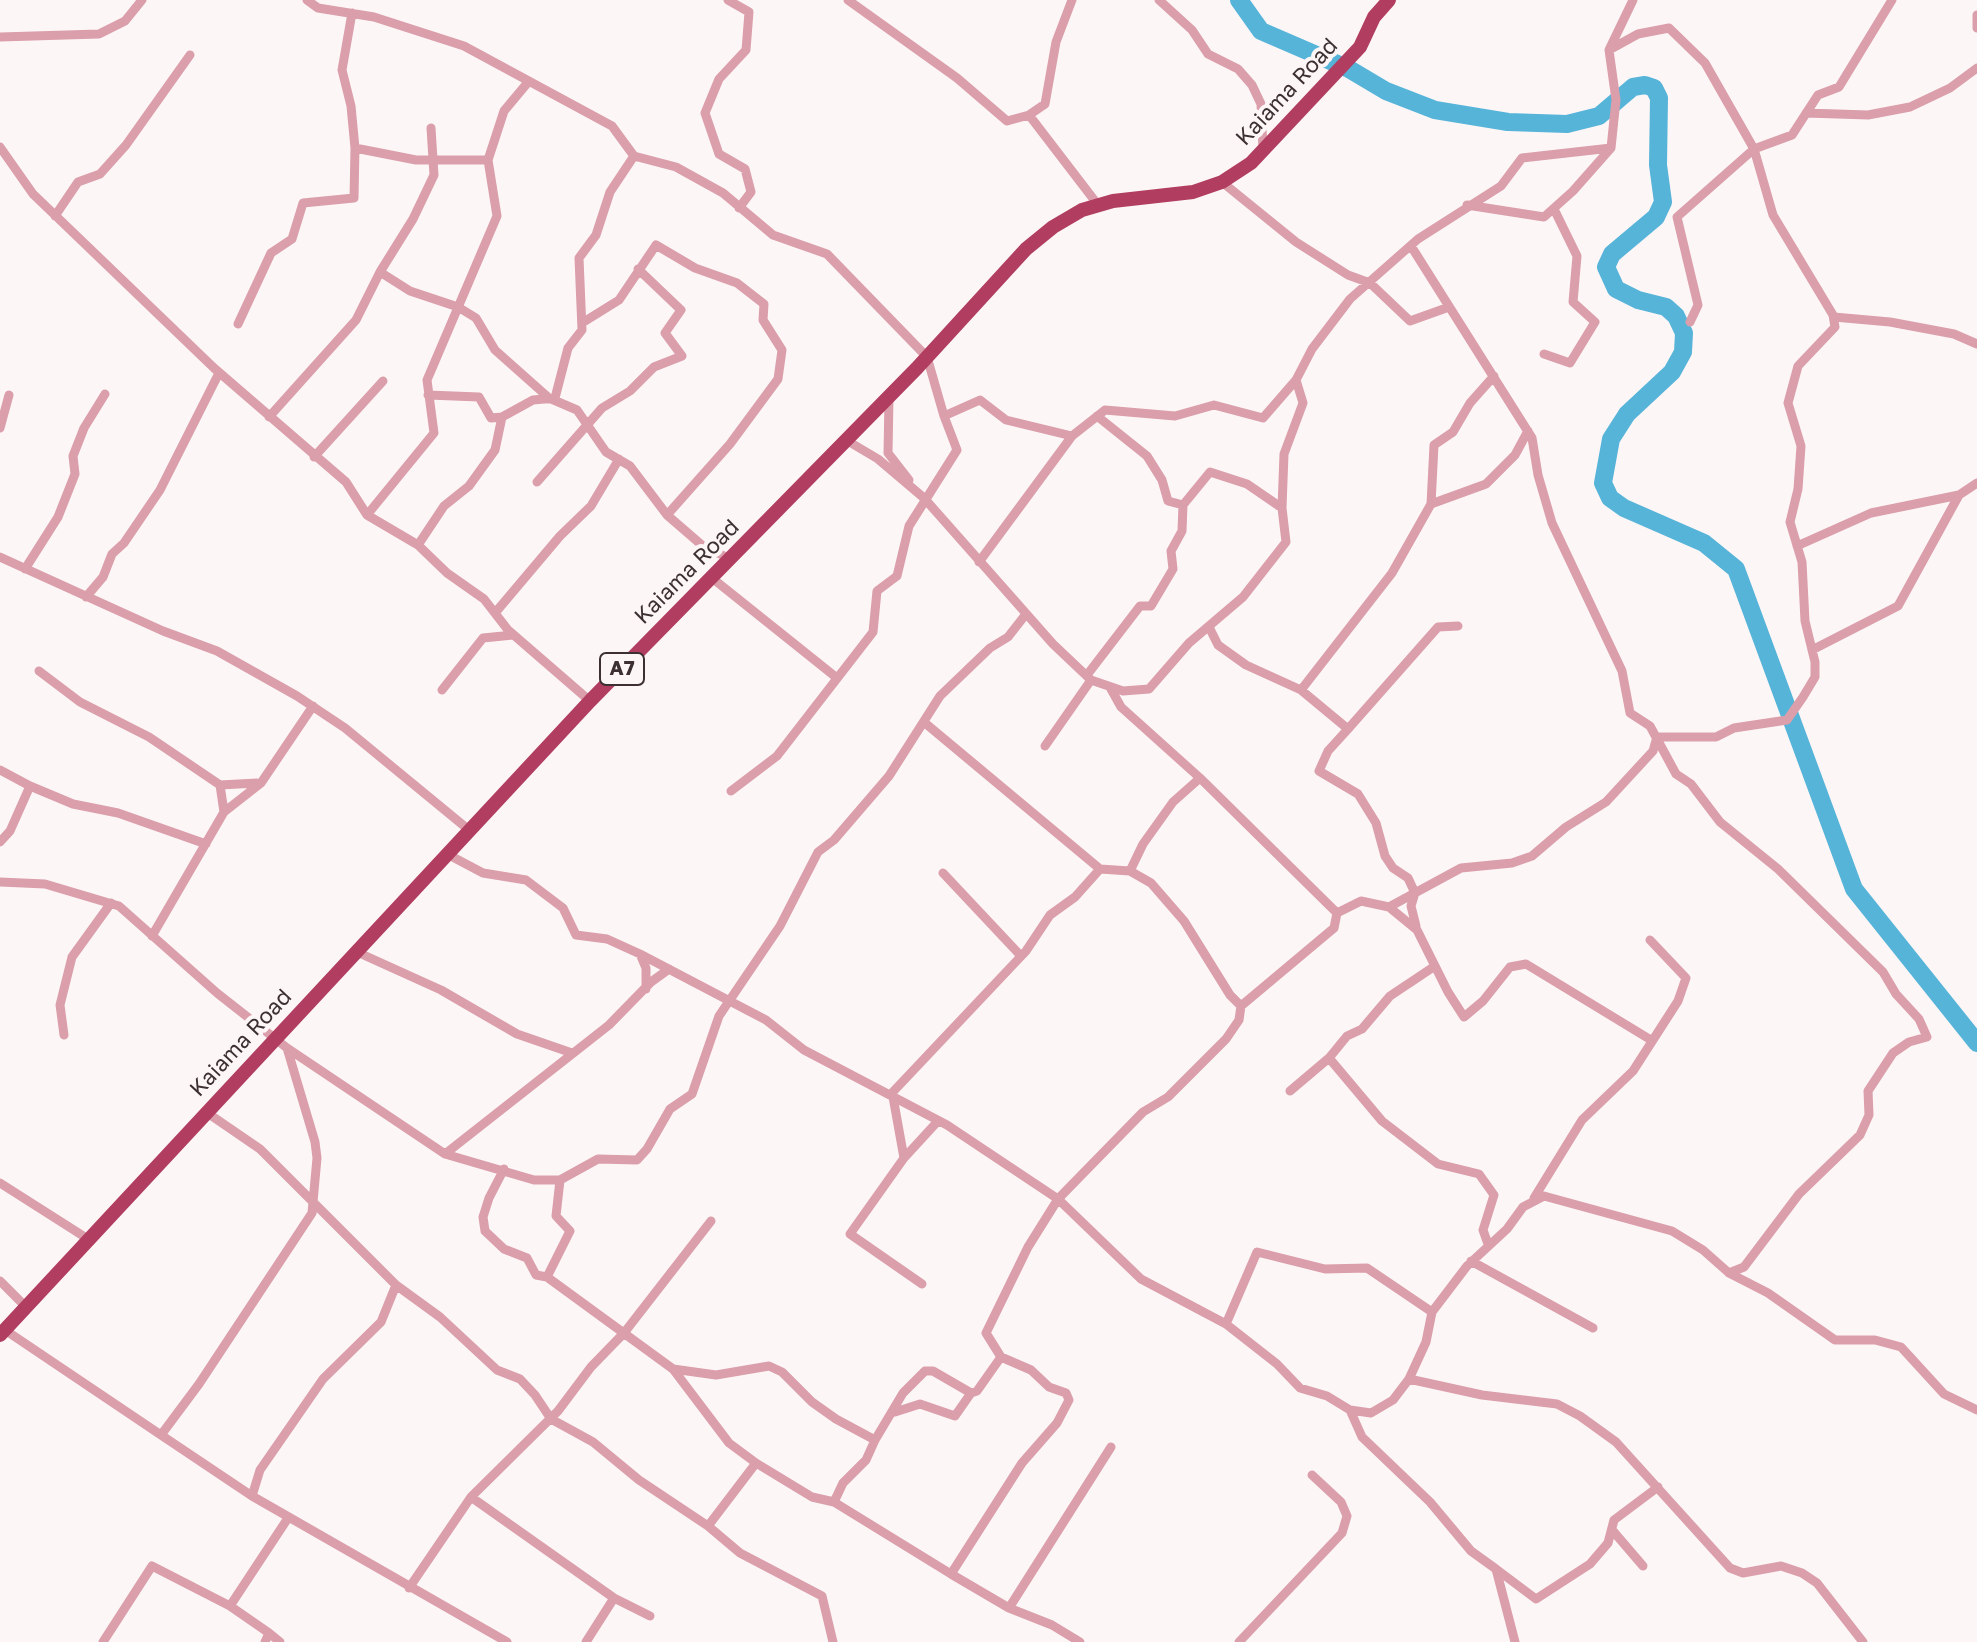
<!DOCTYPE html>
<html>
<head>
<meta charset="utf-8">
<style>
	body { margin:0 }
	canvas { display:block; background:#fdf6f7 }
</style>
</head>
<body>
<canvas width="1977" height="1642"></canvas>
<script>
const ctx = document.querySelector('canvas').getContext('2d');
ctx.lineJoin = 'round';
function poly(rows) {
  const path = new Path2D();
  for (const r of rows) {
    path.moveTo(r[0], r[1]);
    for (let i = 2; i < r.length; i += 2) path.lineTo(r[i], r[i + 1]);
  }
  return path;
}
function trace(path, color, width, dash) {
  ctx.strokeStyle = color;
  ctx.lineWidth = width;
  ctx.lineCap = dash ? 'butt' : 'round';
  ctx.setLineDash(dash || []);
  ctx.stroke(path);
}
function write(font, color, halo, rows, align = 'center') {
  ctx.font = font + ' "Golos Text",sans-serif';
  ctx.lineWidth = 8;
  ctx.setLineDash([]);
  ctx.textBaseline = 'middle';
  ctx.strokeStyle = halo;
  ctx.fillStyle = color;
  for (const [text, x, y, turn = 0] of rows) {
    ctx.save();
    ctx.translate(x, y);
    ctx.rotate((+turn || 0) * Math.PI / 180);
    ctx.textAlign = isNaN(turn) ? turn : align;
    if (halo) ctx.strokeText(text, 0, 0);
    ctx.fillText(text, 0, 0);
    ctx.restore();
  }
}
const river = poly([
	[1239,0,1261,31,1349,69,1386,91,1435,110,1508,122,1567,124,1599,116,1633,87,1645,85,1654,88,1659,98,1658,165,1663,202,1656,217,1612,254,1606,267,1616,289,1638,300,1666,307,1676,316,1684,333,1683,352,1672,372,1627,414,1611,439,1603,483,1610,498,1624,508,1704,543,1736,569,1854,889,1977,1043]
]);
const minor = poly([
	[307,0,318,8,374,17,464,46,612,126,634,156,676,167,723,193,773,235,827,254,927,357,944,416,980,400,1006,420,1072,436],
	[728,0,749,12,746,50,719,79,705,113,719,154,745,169,751,192,739,208],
	[848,0,957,78,1007,121,1029,115,1045,104,1056,42,1072,0],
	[1159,0,1192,30,1208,54,1238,69,1252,85,1261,104,1263,150],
	[352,13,342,70,351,106,355,148,416,160,488,160],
	[1977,15,1977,28],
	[0,37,99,34,125,21,142,0],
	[1806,113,1868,115,1910,107,1950,88,1977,68],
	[1029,115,1098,205],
	[0,147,33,194,214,368,346,482,367,515,418,545,447,573,484,599,508,630,590,701],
	[1222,182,1296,242,1348,275,1370,283,1410,321,1449,307],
	[1467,205,1544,217,1573,191,1611,148],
	[55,216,78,182,100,174,126,145,190,55],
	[1411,246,1532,438,1538,475,1552,523,1622,671,1630,713,1650,726,1676,774,1691,784,1720,822,1778,869,1883,972,1896,994,1919,1019,1927,1037,1909,1042,1893,1053,1868,1091,1869,1115,1860,1135,1799,1194,1744,1267,1729,1273],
	[380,272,410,291,458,307,476,318,495,350,549,398,577,410,606,452,630,466,667,515,704,547,731,559],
	[1834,317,1890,322,1954,334,1977,344],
	[1690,322,1698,305,1677,217,1754,149,1792,135,1818,95,1839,87,1892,0],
	[582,323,619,300,656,245,695,268,737,283,764,304,763,320,782,350,778,379,730,444,667,515],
	[238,324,271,253,292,239,303,203,354,198,355,148],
	[1544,354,1570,363,1595,322,1573,302,1577,256,1554,209],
	[428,395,479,397,491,418,502,417],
	[889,398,888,453,909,480],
	[269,417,356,320,380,272,413,219,434,175,431,128],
	[0,428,9,395],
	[846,440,878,459,924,498,1053,644,1091,680,1123,691,1149,689,1189,643,1243,597,1286,542,1282,508,1284,454,1303,403,1296,380,1312,349,1350,299,1418,239,1501,186,1522,158,1611,148,1616,100,1609,50,1633,0],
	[314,457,383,381],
	[537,482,602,408,630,391,654,367,682,356,665,333,681,310,638,269],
	[1431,504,1434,445,1453,432,1470,403,1494,376],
	[1183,505,1210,472,1247,484,1282,508],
	[367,515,434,433,427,380,497,216,488,160,504,111,529,81],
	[418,545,444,506,469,486,495,450,502,417,533,400,555,398,568,348,582,330,579,258,596,235,610,192,634,156],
	[1797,546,1871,513,1959,495],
	[0,557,163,631,217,651,297,696,345,728,469,830],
	[979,562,1072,436,1105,410,1175,416,1214,405,1263,418,1296,380],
	[25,569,58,517,75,474,73,456,84,428,105,394],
	[712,578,837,678],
	[86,597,103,577,112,554,124,543,160,490,219,373],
	[495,613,560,536,591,506,619,459],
	[1210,629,1218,645,1246,665,1301,690,1392,573,1431,504,1486,484,1515,455,1528,431],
	[1812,650,1898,606,1959,495,1977,483],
	[39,671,80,702,149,737,220,785,257,783],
	[1087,675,1140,606,1151,606,1173,569,1171,551,1182,531,1183,505,1168,501,1162,480,1147,456,1097,416],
	[1111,689,1121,707,1200,778,1337,913],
	[442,690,483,638,513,635],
	[1301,690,1348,729,1438,627,1458,626],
	[925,723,1100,869],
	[1348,729,1328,751,1319,771,1358,794,1376,823,1385,856,1393,868,1408,878,1415,893,1411,906,1416,926],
	[1045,746,1091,680],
	[0,770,30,786,10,831,0,842],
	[220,785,224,812],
	[30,786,73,804,118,813,206,844],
	[731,791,777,756,873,632,877,591,897,576,909,526,957,450,944,416],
	[447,854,483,873,526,880,563,908,576,935,607,939,640,954,766,1020,804,1050,947,1125,1058,1199,1141,1279,1226,1324,1257,1252,1325,1269,1367,1268,1432,1312,1467,1266,1507,1229,1523,1207,1544,1196,1672,1231,1703,1250,1729,1273,1768,1293,1835,1340,1875,1340,1901,1347,1944,1394,1977,1410],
	[1130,871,1143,844,1173,802,1200,778],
	[943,873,1021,956],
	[0,882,45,884,119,906,217,993,287,1048,445,1154,534,1180,560,1180,556,1216,570,1231,547,1277,673,1369,729,1443,756,1463,708,1526,740,1553,822,1596,833,1642],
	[1389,907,1417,930,1448,992,1464,1017,1483,1001,1510,967,1526,964,1651,1040],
	[152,936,224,812,261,783,313,706],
	[357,952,441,990,517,1034,572,1053],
	[640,954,646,968,646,989],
	[64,1035,60,1005,72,957,111,903],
	[287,1048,315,1142,317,1158,312,1213,199,1384,161,1435,252,1496,507,1642],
	[1329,1058,1347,1036,1362,1029,1390,996,1435,966],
	[1290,1091,1329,1058,1382,1121,1438,1164,1479,1174,1494,1195,1483,1230,1488,1244],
	[890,1095,1026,951,1050,915,1075,897,1100,869,1130,871,1151,883,1184,921,1230,995,1241,1006,1334,928,1337,913,1361,901,1389,907,1461,868,1512,863,1532,856,1566,827,1606,802,1653,751,1657,737,1716,737,1734,728,1787,720,1803,697,1815,677,1815,662,1805,621,1802,562,1790,522,1798,489,1801,446,1788,403,1798,366,1835,327,1833,315,1773,215,1754,149,1705,63,1669,28,1638,34,1609,50],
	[893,1097,904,1158],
	[206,1112,260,1149,396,1285,381,1322,323,1379,260,1470,252,1496],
	[445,1154,609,1025,651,982,669,969],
	[504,1169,489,1198,483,1217,485,1231,504,1249,527,1258,536,1275,547,1277],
	[560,1180,598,1159,637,1160,647,1149,670,1109,692,1094,719,1016,780,926,818,852,834,840,889,776,940,696,990,648,1008,637,1026,614],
	[0,1183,88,1239],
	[1534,1198,1582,1120,1633,1071,1678,1001,1686,978,1650,940],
	[1471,1261,1593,1328],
	[0,1281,26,1307],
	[922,1284,850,1234,904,1158,938,1121],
	[396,1285,440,1317,497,1370,520,1379,535,1395,551,1419,593,1442,639,1480,708,1526],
	[1226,1324,1277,1364,1300,1388,1327,1396,1350,1410,1362,1437,1430,1502,1471,1551,1496,1569,1515,1642],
	[5,1330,161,1435],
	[1001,1357,986,1333,1028,1247,1058,1199,1143,1112,1168,1097,1226,1039,1239,1020,1241,1006],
	[673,1369,716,1375,769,1366,782,1372,812,1402,836,1419,875,1440,866,1460,843,1483,834,1502,812,1497,756,1463],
	[1409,1379,1482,1395,1557,1404,1580,1416,1616,1442,1730,1568,1743,1573,1781,1566,1802,1573,1817,1583,1863,1642],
	[1350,1410,1371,1413,1393,1400,1409,1379,1426,1342,1432,1312],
	[895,1412,920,1404,955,1416,971,1393],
	[471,1497,614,1598,586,1642],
	[834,1502,951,1574,1022,1463,1057,1423,1069,1400,1066,1393,1049,1387,1031,1370,1001,1357,977,1391,971,1393,933,1371,925,1371,903,1393,875,1440],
	[1613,1531,1643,1566],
	[1496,1569,1536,1599,1590,1564,1608,1543,1614,1520,1658,1487],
	[951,1574,1009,1608,1111,1447],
	[409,1588,471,1497,558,1411,591,1367,624,1333,711,1221],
	[614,1598,650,1616],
	[230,1606,288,1518],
	[1009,1608,1052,1625,1080,1642],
	[269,1633,280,1642],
	[103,1642,152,1566,230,1606,269,1633,265,1642],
	[1239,1642,1342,1533,1347,1516,1341,1502,1312,1475]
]);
const trunk = poly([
	[0,1335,590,701,917,368,1026,249,1053,227,1082,210,1113,201,1193,192,1222,182,1251,163,1360,47,1374,17,1389,0]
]);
const shields = [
	[622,669,44]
];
const shieldNames = [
	["A7",622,669]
];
const streetNames = [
	["Kaiama Road",1287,92,-47],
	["Kaiama Road",687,572,-45],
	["Kaiama Road",241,1043,-47]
];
trace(river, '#57b4d9', 18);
trace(minor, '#db9fab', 9);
trace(trunk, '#b13e60', 14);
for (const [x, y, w] of shields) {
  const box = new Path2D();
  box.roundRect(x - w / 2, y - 16, w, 32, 6);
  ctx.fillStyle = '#fdf6f7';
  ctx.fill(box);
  trace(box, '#3c3032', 2);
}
write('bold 20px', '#3c3032', null, shieldNames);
write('22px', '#3c3032', '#fdf6f7', streetNames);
</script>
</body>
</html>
